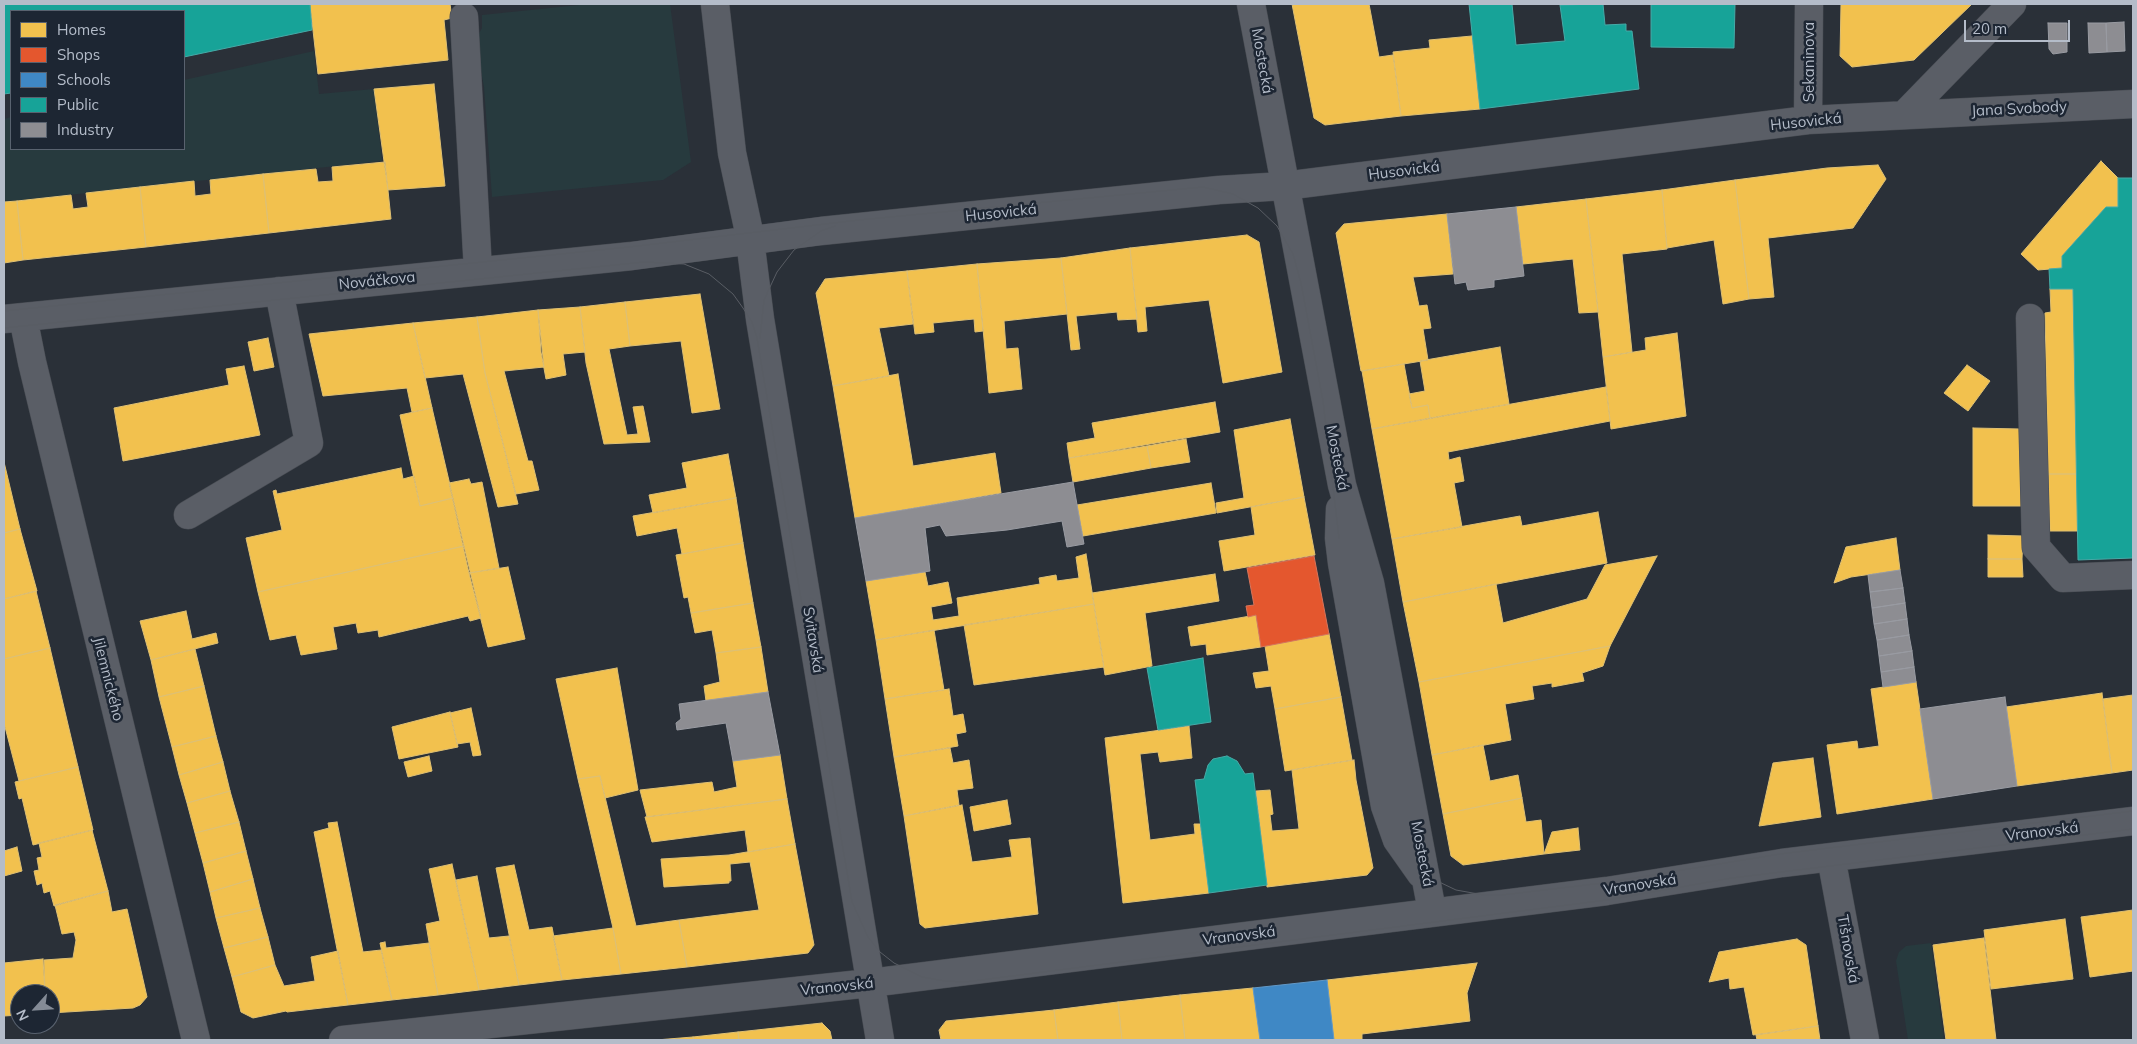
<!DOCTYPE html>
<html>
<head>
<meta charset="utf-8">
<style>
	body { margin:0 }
	#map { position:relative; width:2137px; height:1044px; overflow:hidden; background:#2a3038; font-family:Mulish,sans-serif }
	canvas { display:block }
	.frame { position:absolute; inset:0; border:5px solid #b4bcc9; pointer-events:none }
	.legend { position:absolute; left:10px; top:10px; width:175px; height:140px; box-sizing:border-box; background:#1d2633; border:1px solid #59626f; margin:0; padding:6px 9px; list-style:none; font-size:15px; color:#b4bcc9 }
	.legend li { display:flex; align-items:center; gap:10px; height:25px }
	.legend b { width:25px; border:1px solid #59626f }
	.north { position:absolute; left:10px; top:984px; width:50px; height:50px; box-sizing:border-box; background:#1d2633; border:1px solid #59626f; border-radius:50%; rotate:244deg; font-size:14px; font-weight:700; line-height:20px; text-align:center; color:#b4bcc9 }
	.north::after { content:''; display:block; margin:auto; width:18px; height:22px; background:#848b96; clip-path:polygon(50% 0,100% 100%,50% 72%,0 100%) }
	.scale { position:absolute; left:1964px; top:20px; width:106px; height:22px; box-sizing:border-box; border:2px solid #b4bcc9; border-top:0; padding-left:6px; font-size:15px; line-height:18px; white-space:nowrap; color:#b4bcc9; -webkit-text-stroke:4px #1d2633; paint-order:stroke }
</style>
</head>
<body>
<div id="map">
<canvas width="2137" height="1044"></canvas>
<div class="frame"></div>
<ul class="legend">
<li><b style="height:14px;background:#f2c14e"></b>Homes</li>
<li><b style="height:14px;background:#e4572e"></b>Shops</li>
<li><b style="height:14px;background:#3f88c5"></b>Schools</li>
<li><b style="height:14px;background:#17a398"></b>Public</li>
<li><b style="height:14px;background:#8d8d92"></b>Industry</li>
</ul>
<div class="north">N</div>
<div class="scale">20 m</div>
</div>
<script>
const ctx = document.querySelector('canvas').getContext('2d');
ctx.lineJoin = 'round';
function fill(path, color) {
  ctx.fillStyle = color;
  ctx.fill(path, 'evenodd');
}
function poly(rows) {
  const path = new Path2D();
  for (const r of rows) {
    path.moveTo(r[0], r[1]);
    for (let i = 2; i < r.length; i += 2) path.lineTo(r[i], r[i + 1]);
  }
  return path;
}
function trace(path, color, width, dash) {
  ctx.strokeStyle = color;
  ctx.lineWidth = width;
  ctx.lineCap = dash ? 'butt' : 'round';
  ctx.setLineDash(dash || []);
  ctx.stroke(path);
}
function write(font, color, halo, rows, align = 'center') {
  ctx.font = font + ' Mulish,sans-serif';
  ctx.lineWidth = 5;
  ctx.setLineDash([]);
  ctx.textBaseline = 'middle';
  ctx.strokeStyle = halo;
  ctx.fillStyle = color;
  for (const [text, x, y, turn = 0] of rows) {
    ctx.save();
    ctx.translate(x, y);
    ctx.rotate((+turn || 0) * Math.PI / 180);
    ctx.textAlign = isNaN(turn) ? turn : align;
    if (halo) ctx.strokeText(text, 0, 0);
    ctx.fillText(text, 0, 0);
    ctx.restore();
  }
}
const green = poly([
	[589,4,670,4,691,162,663,180,492,197,484,87,475,41,482,28,482,15],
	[314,51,319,94,374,89,382,161,4,202,4,119,11,117,11,149,184,149,184,80],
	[1931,943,1944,1040,1908,1040,1896,961,1899,952,1906,946]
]);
const homes = poly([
	[310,4,450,4,452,18,444,20,448,60,318,74,310,4],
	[1292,4,1369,4,1379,57,1393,55,1401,116,1325,125,1314,118,1292,4],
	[1841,4,1972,4,1914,60,1852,67,1840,56,1841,4],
	[1472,36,1480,109,1401,116,1393,52,1430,48,1429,40,1472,36],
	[434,84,445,186,388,190,374,89,434,84],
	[2101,161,2118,178,2118,207,2106,207,2062,256,2062,268,2038,270,2021,254,2101,161],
	[385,162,391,219,269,233,263,174,316,169,318,182,333,181,332,167,385,162],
	[1878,165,1886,179,1853,228,1768,238,1774,297,1749,299,1735,180,1827,168,1878,165],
	[263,174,269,233,146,247,140,187,194,181,195,196,211,194,210,180,263,174],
	[1735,180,1749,299,1723,304,1714,240,1667,248,1662,190,1735,180],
	[140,187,146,247,23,260,17,201,71,195,73,209,88,207,86,193,140,187],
	[1662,190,1667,249,1622,254,1632,352,1603,357,1586,199,1662,190],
	[1586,199,1598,312,1579,313,1573,259,1523,264,1516,207,1586,199],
	[17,201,23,260,4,263,4,202,17,201],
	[1447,214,1453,274,1413,277,1419,306,1427,305,1431,328,1423,329,1428,360,1361,371,1336,233,1344,224,1447,214],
	[1247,235,1259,242,1282,372,1223,383,1209,300,1145,307,1147,331,1138,332,1130,248,1247,235],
	[1130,248,1137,319,1118,320,1117,312,1076,316,1080,349,1071,350,1061,258,1130,248],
	[1061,258,1067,314,1004,321,1006,349,1018,348,1022,389,989,393,977,264,1061,258],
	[977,264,983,331,975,332,974,319,933,323,934,332,915,334,907,271,977,264],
	[907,271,913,324,879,328,889,376,833,386,816,293,825,279,907,271],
	[2050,289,2073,289,2077,474,2048,474,2045,313,2051,312,2050,289],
	[700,294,720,409,692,413,681,341,630,346,625,302,700,294],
	[625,302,630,346,609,349,627,435,638,434,633,407,643,406,650,442,604,444,586,363,580,307,625,302],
	[580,307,585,352,563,354,566,375,546,379,541,352,538,310,580,307],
	[538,310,544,367,504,371,528,461,532,461,539,490,516,494,485,373,477,317,538,310],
	[477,317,485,373,518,504,498,507,463,374,425,378,413,323,477,317],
	[413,323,432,408,412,412,407,388,323,396,309,334,413,323],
	[1677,333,1686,416,1611,429,1603,357,1646,350,1645,338,1677,333],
	[268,338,274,367,254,371,248,342,268,338],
	[1500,347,1509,404,1430,418,1428,405,1412,408,1409,394,1425,391,1420,361,1500,347],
	[1404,364,1412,408,1428,405,1430,418,1372,429,1362,371,1404,364],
	[1967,365,1990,381,1968,411,1944,393,1967,365],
	[244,366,260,435,123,461,114,408,229,385,226,369,244,366],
	[898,374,913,466,995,453,1001,493,855,518,833,386,898,374],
	[1606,387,1610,421,1448,452,1449,460,1460,457,1464,481,1454,483,1462,527,1392,539,1372,429,1606,387],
	[1215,402,1220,432,1069,458,1067,443,1095,438,1092,423,1215,402],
	[432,408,453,498,420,506,400,415,432,408],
	[1290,419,1304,497,1217,513,1216,503,1244,498,1234,430,1290,419],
	[1973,428,2020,429,2022,506,1973,506,1973,428],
	[1186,439,1190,462,1151,468,1147,446,1186,439],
	[1147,446,1151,468,1073,482,1069,458,1147,446],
	[728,454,736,498,653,513,649,495,687,488,682,463,728,454],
	[4,462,20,529,4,533,4,462],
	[401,468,403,479,414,476,420,506,453,498,464,546,258,592,246,538,282,530,273,491,276,490,277,494,401,468],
	[2048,474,2077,474,2078,531,2050,531,2048,474],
	[469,479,471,484,482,482,499,568,469,573,449,483,469,479],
	[1211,483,1216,513,1083,536,1077,505,1211,483],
	[1304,497,1315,555,1224,571,1219,541,1255,535,1251,507,1304,497],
	[736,498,743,543,682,554,677,528,637,536,633,516,736,498],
	[1598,512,1607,563,1403,602,1392,539,1520,516,1522,526,1598,512],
	[20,529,37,591,4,599,4,533,20,529],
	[1988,535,2023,536,2022,559,1988,559,1988,535],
	[1896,538,1900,570,1851,577,1834,583,1846,547,1896,538],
	[743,543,753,603,691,613,688,597,684,598,676,555,743,543],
	[464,546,481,618,470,621,468,616,379,637,378,630,358,633,356,623,333,627,337,649,301,655,296,635,270,640,258,592,464,546],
	[1086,554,1094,604,876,640,866,581,925,572,928,586,948,582,952,603,931,607,933,620,959,616,957,598,1040,584,1039,578,1056,575,1057,581,1079,578,1076,557,1086,554],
	[1657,556,1610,646,1419,682,1403,602,1496,584,1503,623,1587,599,1605,565,1657,556],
	[1988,559,2022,559,2023,577,1988,577,1988,559],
	[508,567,525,639,488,647,469,573,508,567],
	[1215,574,1219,601,1145,613,1152,666,1105,675,1092,593,1215,574],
	[36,591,50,648,4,659,4,599,36,591],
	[753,603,761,647,716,653,712,630,695,633,691,613,753,603],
	[1094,604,1104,667,974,685,964,625,1094,604],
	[186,611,192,639,216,633,218,643,151,660,140,621,186,611],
	[1256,615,1261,647,1207,655,1206,644,1191,646,1188,627,1256,615],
	[934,630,944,690,885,699,876,640,934,630],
	[1329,634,1341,697,1275,709,1271,686,1256,688,1253,673,1269,671,1265,646,1329,634],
	[1610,646,1603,666,1582,673,1584,681,1552,687,1552,683,1532,686,1534,699,1505,704,1511,740,1432,755,1419,682,1610,646],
	[761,647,768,692,706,701,704,686,720,682,716,653,761,647],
	[50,648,78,767,19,781,4,723,4,659,50,648],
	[195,649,204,686,159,697,151,660,195,649],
	[617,668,638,790,605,798,600,776,578,779,556,679,617,668],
	[1916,682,1933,799,1837,814,1827,745,1857,741,1858,749,1879,746,1871,689,1916,682],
	[204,686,216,736,172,747,159,697,204,686],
	[949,689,953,716,963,714,966,732,956,734,958,746,894,757,885,699,949,689],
	[2102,693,2112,773,2017,786,2006,707,2102,693],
	[2133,695,2133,770,2112,773,2103,699,2133,695],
	[1341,697,1352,760,1285,771,1275,709,1341,697],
	[471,708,481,755,473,756,470,742,457,744,450,713,471,708],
	[450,712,458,747,399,759,392,727,450,712],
	[1189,726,1192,758,1160,762,1158,752,1140,754,1150,840,1195,834,1194,824,1200,824,1209,893,1123,903,1105,738,1189,726],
	[216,736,223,762,179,775,172,747,216,736],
	[1483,745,1490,781,1518,775,1522,798,1443,814,1432,755,1483,745],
	[950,748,953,763,969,760,973,788,957,790,959,805,904,816,894,757,950,748],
	[780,755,787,799,647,817,640,790,712,782,714,792,737,787,733,761,780,755],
	[429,756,432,771,408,777,404,762,429,756],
	[1813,758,1821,817,1759,826,1773,763,1813,758],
	[1354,760,1356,780,1373,868,1367,875,1267,887,1256,791,1270,790,1273,814,1270,815,1272,831,1299,829,1292,770,1354,760],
	[223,762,230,791,187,803,179,775,223,762],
	[78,767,93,830,33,845,22,798,19,799,15,782,78,767],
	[600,776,636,926,679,920,687,967,621,974,613,928,578,779,600,776],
	[230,791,239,822,195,833,187,803,230,791],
	[1522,798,1526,822,1541,820,1544,854,1463,865,1451,856,1443,814,1522,798],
	[787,799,795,844,748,852,745,830,652,842,645,817,787,799],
	[1007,800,1011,824,974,831,970,807,1007,800],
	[962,805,972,862,1012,857,1009,840,1030,838,1038,914,925,928,920,924,904,816,962,805],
	[239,822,246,851,203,863,195,833,239,822],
	[337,822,363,952,381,950,392,1000,348,1005,314,832,329,828,328,823,337,822],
	[1578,828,1580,850,1544,854,1552,832,1578,828],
	[92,830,108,891,54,906,50,891,44,893,42,883,37,885,34,871,39,870,37,858,42,857,39,843,92,830],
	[795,844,814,945,808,953,687,967,679,920,759,910,750,862,730,864,731,881,729,881,729,883,664,887,661,859,729,855,795,844],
	[17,847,22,871,4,876,4,851,17,847],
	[246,851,253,879,210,892,203,863,246,851],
	[452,864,479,990,438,995,426,924,440,921,429,869,452,864],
	[514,865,529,930,552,927,562,980,519,985,496,868,514,865],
	[477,876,489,938,509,936,519,985,479,990,456,880,477,876],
	[253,879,260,908,216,918,210,892,253,879],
	[108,891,112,912,127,909,147,997,140,1005,133,1008,50,1013,50,994,45,994,44,960,73,958,76,940,74,932,62,934,55,905,108,891],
	[260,908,268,937,224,948,216,918,260,908],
	[2133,910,2133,971,2090,977,2081,917,2133,910],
	[2065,919,2073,979,1991,989,1984,930,2065,919],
	[613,928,621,974,562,980,553,936,613,928],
	[268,937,275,965,232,977,224,948,268,937],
	[1984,938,1996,1040,1946,1040,1933,945,1984,938],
	[1797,939,1806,945,1818,1026,1753,1035,1744,987,1730,989,1729,978,1709,982,1719,952,1797,939],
	[385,942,386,948,429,943,438,995,392,1000,380,943,385,942],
	[338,951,348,1005,287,1012,286,1011,253,1018,241,1012,232,977,275,965,284,986,315,981,311,957,338,951],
	[43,959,45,994,20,994,20,1015,4,1016,4,963,43,959],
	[1477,963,1467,993,1470,1021,1362,1034,1362,1040,1334,1040,1327,980,1477,963],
	[1253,988,1260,1040,1185,1040,1180,995,1253,988],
	[1180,995,1185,1040,1122,1040,1118,1002,1180,995],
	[1118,1002,1122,1040,1058,1040,1054,1010,1118,1002],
	[1054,1010,1058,1040,941,1040,939,1030,946,1021,1054,1010],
	[822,1023,830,1031,832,1040,739,1040,738,1032,822,1023],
	[1818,1026,1820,1040,1757,1040,1756,1035,1818,1026],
	[738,1032,739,1040,694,1040,693,1037,738,1032],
	[693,1037,694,1040,656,1040,693,1037]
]);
const shops = poly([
	[1314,556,1329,634,1261,647,1256,615,1248,617,1246,606,1254,605,1247,568,1314,556]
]);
const schools = poly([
	[1327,980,1334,1040,1260,1040,1253,988,1327,980]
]);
const public = poly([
	[4,4,314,4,310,4,312,30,184,57,184,11,11,11,11,93,4,94,4,4],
	[1469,4,1512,4,1516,45,1565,41,1560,5,1603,4,1605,25,1626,24,1626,31,1632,31,1639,89,1480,109,1469,4],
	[1651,4,1735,4,1734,48,1651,47,1651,4],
	[2118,178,2133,178,2133,558,2078,560,2073,289,2050,289,2049,269,2062,268,2062,256,2106,207,2118,207,2118,178],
	[1203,658,1211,722,1158,730,1147,668,1203,658],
	[1227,756,1237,761,1245,774,1253,773,1267,885,1209,893,1195,780,1204,779,1208,765,1213,759,1227,756]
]);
const industry = poly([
	[2124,22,2125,51,2107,52,2106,23,2124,22],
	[2048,23,2067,23,2067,52,2053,54,2049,49,2048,23],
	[2088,23,2106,23,2107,52,2089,53,2088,23],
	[1516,207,1524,276,1494,280,1494,287,1468,290,1466,282,1455,284,1447,214,1516,207],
	[1073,482,1084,544,1067,547,1062,521,1007,530,946,536,940,525,925,528,930,571,866,581,855,518,1073,482],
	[1900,570,1903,588,1870,592,1868,575,1900,570],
	[1903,588,1905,603,1872,608,1870,592,1903,588],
	[1905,603,1907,619,1874,624,1872,608,1905,603],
	[1907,619,1909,635,1877,640,1874,624,1907,619],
	[1909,635,1912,651,1879,656,1877,640,1909,635],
	[1912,651,1914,667,1881,672,1879,656,1912,651],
	[1914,667,1916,682,1883,687,1881,672,1914,667],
	[768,692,780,755,733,761,726,723,677,730,676,723,681,719,679,704,768,692],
	[2005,697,2017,786,1933,799,1920,709,2005,697]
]);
const minor = poly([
	[715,4,732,153,749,232,760,319,880,1040],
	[1251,4,1342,485,1370,583,1432,911],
	[464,17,478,271],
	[1905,114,2012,4],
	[1808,120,1809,4],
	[23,317,32,362,196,1040],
	[2030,318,2036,547,2063,578,2133,575],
	[4,319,632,256,821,231,1219,190,1284,186,1808,120,2133,104],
	[1340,509,1339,538,1342,563,1385,806,1397,840,1421,874],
	[188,515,309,443,279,291],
	[1831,857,1865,1040],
	[343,1040,870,983,1607,891,1782,863,2133,821]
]);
const tram = poly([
	[4,311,629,247,859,220,1203,187,1233,194,1258,208,1277,226,1293,254,1301,283,1323,401,1339,538],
	[4,328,644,262,684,264,709,274,733,294,743,308,752,322,757,338,852,902,868,937,880,952,894,963,922,977,945,981,965,982,1607,900,1732,878,2133,829],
	[760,338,764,300,777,272,794,250,821,231,835,226],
	[1417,865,1435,880,1456,890,1484,895,1502,895,1603,883,1780,854,2133,811]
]);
const streetNames = [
	["Mostecká",1262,61,80],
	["Sekaninova",1809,62,-90],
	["Jana Svobody",2019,109,-3],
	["Husovická",1806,122,-6],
	["Husovická",1404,171,-7],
	["Husovická",1001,213,-6],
	["Nováčkova",377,281,-6],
	["Mostecká",1337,458,79],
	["Svitavská",813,640,81],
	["Jilemnického",108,679,76],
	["Vranovská",2042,832,-7],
	["Mostecká",1422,854,79],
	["Vranovská",1640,885,-9],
	["Vranovská",1239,936,-7],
	["Tišnovská",1848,949,80],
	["Vranovská",837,987,-6]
];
fill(green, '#273a3e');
fill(homes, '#f2c14e');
trace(homes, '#dfc073', 1);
fill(shops, '#e4572e');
trace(shops, '#d6755c', 1);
fill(schools, '#3f88c5');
trace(schools, '#6298c6', 1);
fill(public, '#17a398');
trace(public, '#46aaa7', 1);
fill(industry, '#8d8d92');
trace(industry, '#999ba2', 1);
trace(minor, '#484c53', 29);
trace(minor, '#5a5e66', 28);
trace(tram, '#595d64', 1);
write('15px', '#b4bcc9', '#1d2633', streetNames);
</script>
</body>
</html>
